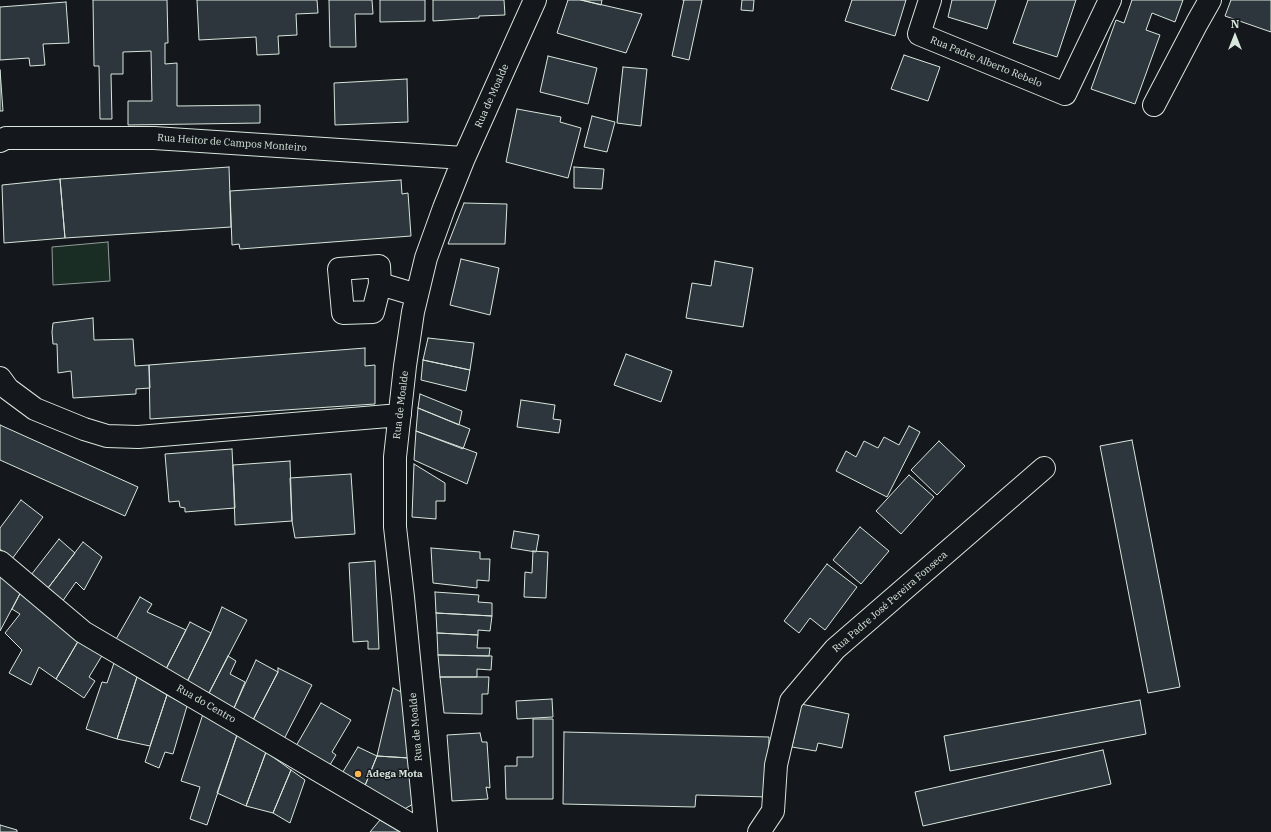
<!DOCTYPE html>
<html>
<head>
<meta charset="utf-8">
<style>
	body { margin:0 }
	#map { position:relative; width:1271px; height:832px; overflow:hidden; background:#14181c; font-family:"IBM Plex Serif",serif }
	canvas { display:block }
	.north { position:absolute; left:1215px; top:16px; width:40px; height:40px; -webkit-text-stroke:3px #14181c; paint-order:stroke; rotate:0deg; font-size:11px; font-weight:700; line-height:16px; text-align:center; color:#d8e6dc }
	.north::after { content:''; display:block; margin:auto; width:14px; height:18px; background:#d8e6dc; clip-path:polygon(50% 0,100% 100%,50% 72%,0 100%) }
</style>
</head>
<body>
<div id="map">
<canvas width="1271" height="832"></canvas>
<div class="north">N</div>
</div>
<script>
const ctx = document.querySelector('canvas').getContext('2d');
ctx.lineJoin = 'round';
function fill(path, color) {
  ctx.fillStyle = color;
  ctx.fill(path, 'evenodd');
}
function poly(rows) {
  const path = new Path2D();
  for (const r of rows) {
    path.moveTo(r[0], r[1]);
    for (let i = 2; i < r.length; i += 2) path.lineTo(r[i], r[i + 1]);
  }
  return path;
}
function trace(path, color, width, dash) {
  ctx.strokeStyle = color;
  ctx.lineWidth = width;
  ctx.lineCap = dash ? 'butt' : 'round';
  ctx.setLineDash(dash || []);
  ctx.stroke(path);
}
function write(font, color, halo, rows, align = 'center') {
  ctx.font = font + ' "IBM Plex Serif",serif';
  ctx.lineWidth = 3;
  ctx.setLineDash([]);
  ctx.textBaseline = 'middle';
  ctx.strokeStyle = halo;
  ctx.fillStyle = color;
  for (const [text, x, y, turn = 0] of rows) {
    ctx.save();
    ctx.translate(x, y);
    ctx.rotate((+turn || 0) * Math.PI / 180);
    ctx.textAlign = isNaN(turn) ? turn : align;
    if (halo) ctx.strokeText(text, 0, 0);
    ctx.fillText(text, 0, 0);
    ctx.restore();
  }
}
const green = poly([
	[108,242,110,281,53,285,52,247,108,242]
]);
const building = poly([
	[93,0,167,0,168,43,165,43,165,64,177,63,177,106,260,105,260,123,128,125,128,101,152,101,151,51,123,52,123,74,111,74,112,119,100,119,99,66,94,66,93,0],
	[197,0,317,0,318,13,296,14,297,35,278,36,279,54,257,55,256,37,199,40,197,0],
	[329,0,372,0,373,14,355,14,356,47,330,47,329,0],
	[380,0,425,0,425,21,380,22,380,0],
	[433,0,504,0,505,15,479,16,479,18,433,21,433,0],
	[568,0,581,0,642,14,626,53,557,33,568,0],
	[581,0,602,0,601,5,581,0],
	[683,0,702,0,689,60,672,56,684,0,683,0],
	[742,0,754,0,753,11,741,10,742,0],
	[852,0,906,0,895,36,845,21,852,0],
	[952,0,996,0,987,29,948,17,952,0],
	[1028,0,1076,0,1057,57,1013,43,1028,0],
	[1132,0,1183,0,1175,22,1152,13,1146,30,1160,35,1135,104,1091,89,1116,20,1124,23,1132,0],
	[1231,0,1271,0,1271,32,1225,16,1231,0],
	[66,2,69,43,43,44,45,65,30,66,29,58,0,60,0,7,66,2],
	[904,55,940,67,928,101,891,89,904,55],
	[548,56,597,68,588,104,540,92,548,56],
	[623,67,647,69,641,126,617,123,623,67],
	[0,70,3,111,0,111,0,70],
	[407,79,408,122,335,125,334,83,407,79],
	[517,109,561,117,560,122,581,128,568,178,506,162,517,109],
	[592,116,615,122,607,152,584,147,592,116],
	[229,167,231,227,65,238,60,179,229,167],
	[574,167,604,169,602,189,574,188,574,167],
	[60,179,65,238,4,243,2,185,60,179],
	[401,180,402,194,408,193,411,236,240,249,239,244,232,245,230,191,401,180],
	[464,203,507,204,505,244,448,244,464,203],
	[461,259,499,268,490,315,450,305,461,259],
	[715,261,753,268,743,327,686,318,692,283,711,286,715,261],
	[93,318,94,340,133,339,135,366,149,365,150,388,136,389,136,394,73,398,71,371,58,373,57,344,53,344,52,332,53,323,93,318],
	[428,338,474,343,470,370,423,360,428,338],
	[365,348,365,366,375,365,375,404,150,419,149,365,365,348],
	[626,354,672,371,661,402,614,385,626,354],
	[423,360,470,370,466,391,421,380,423,360],
	[420,394,462,411,459,425,418,408,420,394],
	[521,400,555,405,553,419,561,420,559,433,517,427,521,400],
	[418,408,470,429,463,449,416,431,418,408],
	[0,425,138,487,125,516,0,460,0,425],
	[909,426,920,432,887,497,836,471,846,451,856,457,864,441,878,448,884,437,899,445,909,426],
	[416,431,477,453,467,484,414,460,416,431],
	[1132,440,1180,687,1148,693,1100,446,1132,440],
	[939,441,965,466,937,495,911,470,939,441],
	[232,449,235,508,185,512,185,508,180,507,179,501,169,502,165,454,232,449],
	[290,461,292,521,235,525,233,465,290,461],
	[414,464,445,483,445,501,436,501,436,519,412,517,414,464],
	[351,474,355,534,295,538,292,521,290,478,351,474],
	[909,475,934,497,901,534,876,511,909,475],
	[21,500,43,517,12,559,0,549,0,528,21,500],
	[860,527,889,551,861,584,833,560,860,527],
	[514,531,539,535,536,552,511,548,514,531],
	[59,539,75,553,48,588,31,575,59,539],
	[83,542,102,557,84,590,76,582,62,602,48,588,83,542],
	[431,548,480,552,480,559,490,559,489,581,477,580,477,588,433,583,431,548],
	[533,551,548,552,546,598,524,597,525,572,532,573,533,551],
	[375,561,379,649,368,649,368,641,353,642,349,563,375,561],
	[827,564,857,587,825,630,810,618,799,633,784,621,827,564],
	[0,573,23,588,0,631,0,573],
	[23,588,80,638,56,679,39,667,31,685,9,673,22,650,5,633,20,614,12,609,23,588],
	[435,592,479,595,478,602,492,603,492,616,436,613,435,592],
	[140,597,152,604,147,612,186,630,166,669,115,641,140,597],
	[222,607,247,620,209,693,187,682,211,633,222,607],
	[436,613,492,616,490,631,478,630,478,635,437,633,436,613],
	[190,622,211,633,187,682,166,669,190,622],
	[437,633,478,635,477,648,490,648,489,656,438,655,437,633],
	[80,638,103,654,89,677,95,681,84,698,56,679,80,638],
	[438,655,492,656,491,670,477,669,477,677,440,677,438,655],
	[228,656,236,661,230,674,245,682,234,708,209,693,228,656],
	[256,660,278,672,253,720,234,708,256,660],
	[114,663,137,677,117,739,86,729,102,682,107,683,114,663],
	[278,668,312,685,284,739,253,720,278,672,278,668],
	[137,677,167,695,150,746,117,739,137,677],
	[440,677,489,677,488,694,482,694,482,714,444,713,440,677],
	[393,688,403,693,409,758,377,756,393,688],
	[167,695,187,706,173,754,165,752,159,768,145,762,167,695],
	[552,699,553,717,517,719,516,701,552,699],
	[1140,700,1146,734,950,771,944,736,1140,700],
	[321,703,351,720,332,752,336,755,328,768,296,746,321,703],
	[801,704,849,714,842,748,818,743,816,751,792,747,801,704],
	[203,714,237,735,207,825,190,819,200,787,181,781,203,714],
	[533,719,553,719,553,799,506,799,505,766,517,766,517,757,533,757,533,719],
	[564,732,769,737,768,797,696,795,695,807,563,804,564,732],
	[480,733,482,742,487,742,490,788,486,787,488,799,452,801,447,735,480,733],
	[237,735,266,752,246,806,217,793,237,735],
	[358,747,377,756,364,788,341,775,358,747],
	[1103,750,1111,784,923,826,915,792,1103,750],
	[266,752,291,770,273,813,246,806,266,752],
	[377,756,409,758,413,804,401,811,364,788,377,756],
	[291,770,305,780,290,823,273,813,291,770],
	[380,820,400,832,370,832,380,820],
	[0,825,17,830,17,832,0,832,0,825]
]);
const minor = poly([
	[930,0,919,34,1065,94,1110,0],
	[1154,105,1197,23,1210,0],
	[0,141,6,138,154,138,464,158],
	[380,284,373,312,343,313,339,269,379,266,380,284,417,295],
	[0,378,8,389,35,409,84,429,107,436,138,437,400,415],
	[0,562,83,632,423,832],
	[426,832,403,597,395,527,395,457,405,366,413,312,426,258,444,208,464,158,535,0],
	[759,832,773,811,776,765,791,701,835,649,1044,468]
]);
const markers = [
	[358,774,4,"#ffb74d"]
];
const streetNames = [
	["Rua Padre Alberto Rebelo",986,62,22],
	["Rua de Moalde",492,96,-66],
	["Rua Heitor de Campos Monteiro",232,143,4],
	["Rua de Moalde",401,405,-83],
	["Rua Padre José Pereira Fonseca",890,602,-41],
	["Rua do Centro",206,704,30],
	["Rua de Moalde",416,727,-95]
];
const poiNames = [
	["Adega Mota",366,774]
];
fill(green, '#1a2d24');
trace(green, '#939e99', 1);
fill(building, '#2c363c');
trace(building, '#d8e6dc', 1);
trace(minor, '#d8e6dc', 24);
trace(minor, '#14181c', 22);
for (const [x, y, r, color] of markers) {
  const dot = new Path2D();
  dot.arc(x, y, r, 0, 2 * Math.PI);
  ctx.fillStyle = color;
  ctx.fill(dot);
  trace(dot, '#14181c', 1.5);
}
write('10px', '#d8e6dc', '#14181c', streetNames);
write('bold 10px', '#d8e6dc', '#14181c', poiNames, 'left');
</script>
</body>
</html>
